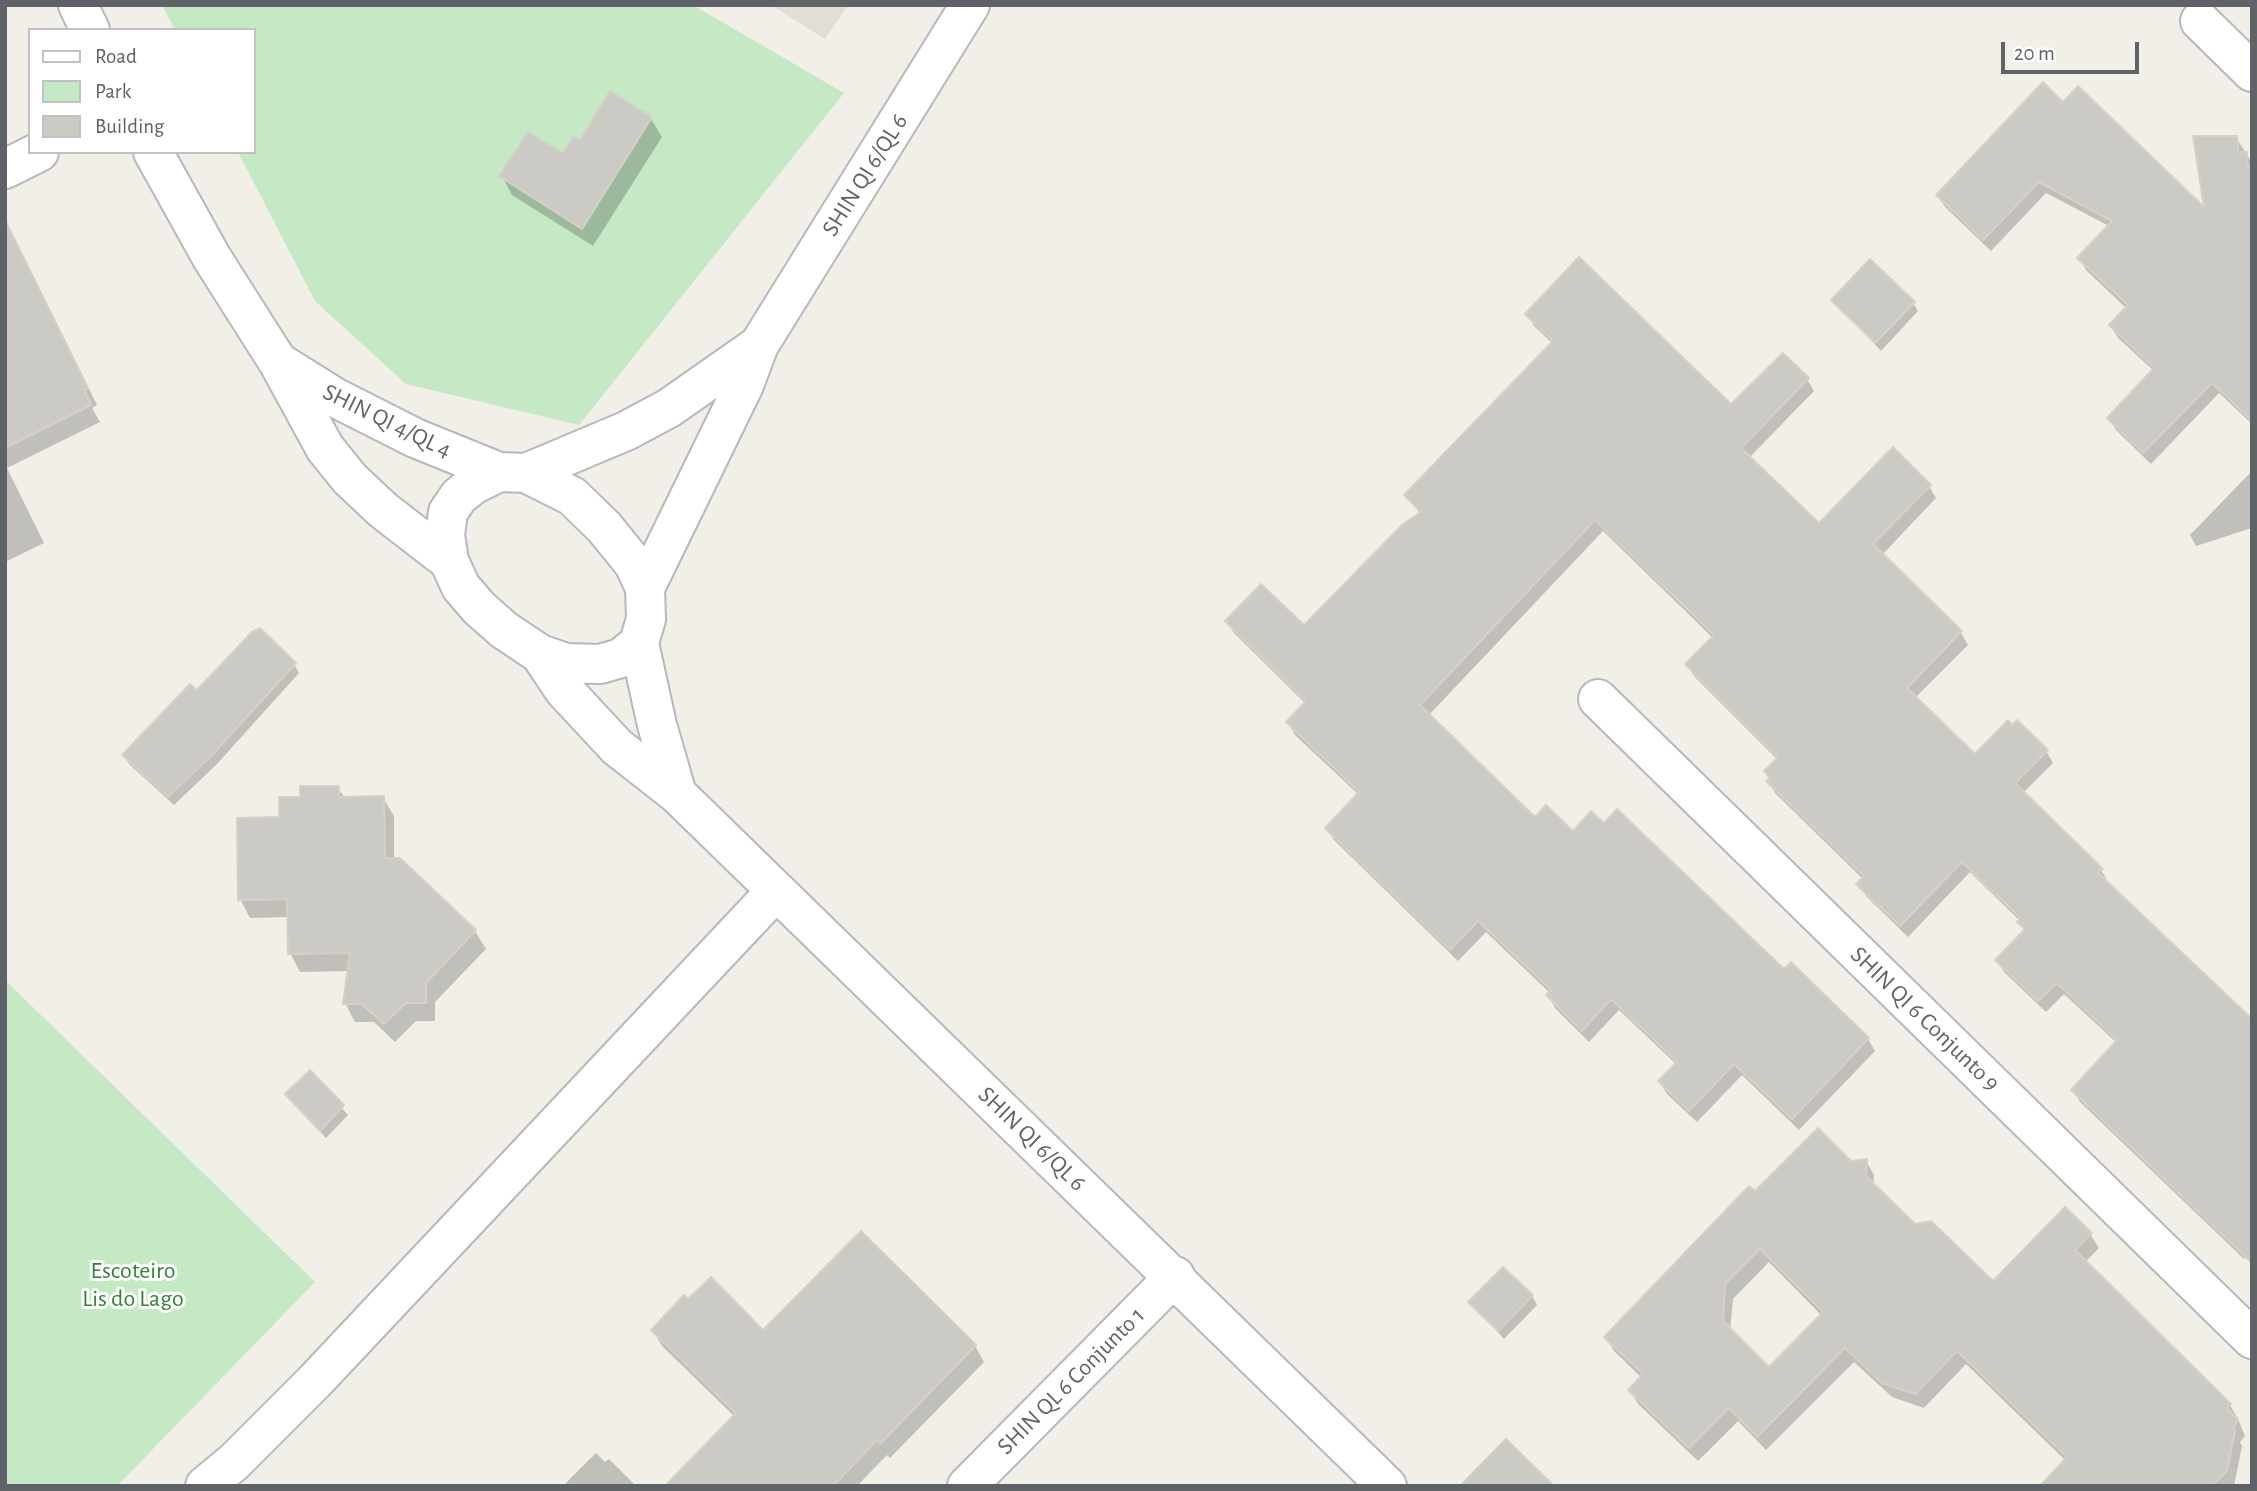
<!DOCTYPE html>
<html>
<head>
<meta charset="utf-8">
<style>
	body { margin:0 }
	#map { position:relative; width:2257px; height:1491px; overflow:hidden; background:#f1efe8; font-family:"Alegreya Sans",sans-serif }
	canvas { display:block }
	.frame { position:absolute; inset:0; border:7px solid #5f6368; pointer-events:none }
	.legend { position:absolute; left:28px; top:28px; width:228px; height:126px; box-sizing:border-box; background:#fff; border:2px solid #bfc1c3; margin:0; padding:9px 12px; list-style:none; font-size:21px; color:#5f6368 }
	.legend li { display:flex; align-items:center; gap:14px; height:35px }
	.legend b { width:35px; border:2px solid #bfc1c3 }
	.scale { position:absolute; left:2001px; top:42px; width:138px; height:32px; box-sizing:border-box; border:4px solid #5f6368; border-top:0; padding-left:9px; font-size:21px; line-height:24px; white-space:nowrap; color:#5f6368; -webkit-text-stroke:5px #fff; paint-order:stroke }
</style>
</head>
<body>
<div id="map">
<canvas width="2257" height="1491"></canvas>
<div class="frame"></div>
<ul class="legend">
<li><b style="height:9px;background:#fff"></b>Road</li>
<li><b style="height:19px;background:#c5e8c5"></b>Park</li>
<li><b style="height:19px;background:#cccac5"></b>Building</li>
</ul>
<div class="scale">20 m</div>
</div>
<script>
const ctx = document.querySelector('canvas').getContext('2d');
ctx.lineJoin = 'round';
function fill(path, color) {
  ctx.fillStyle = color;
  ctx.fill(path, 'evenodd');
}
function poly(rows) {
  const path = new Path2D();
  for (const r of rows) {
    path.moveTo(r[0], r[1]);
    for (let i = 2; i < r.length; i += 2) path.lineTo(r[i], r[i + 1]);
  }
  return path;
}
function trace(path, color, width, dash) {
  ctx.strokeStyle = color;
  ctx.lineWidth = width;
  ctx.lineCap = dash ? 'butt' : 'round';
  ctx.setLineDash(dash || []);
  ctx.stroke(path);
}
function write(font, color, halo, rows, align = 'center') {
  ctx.font = font + ' "Alegreya Sans",sans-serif';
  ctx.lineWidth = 6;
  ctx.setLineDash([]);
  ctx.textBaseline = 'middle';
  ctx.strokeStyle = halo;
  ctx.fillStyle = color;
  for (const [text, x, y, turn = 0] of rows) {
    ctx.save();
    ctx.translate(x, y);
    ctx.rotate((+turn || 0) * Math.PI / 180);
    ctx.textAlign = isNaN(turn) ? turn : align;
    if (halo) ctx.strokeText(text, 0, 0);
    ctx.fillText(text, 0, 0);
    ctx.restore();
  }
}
const education = poly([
	[771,5,848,5,825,39]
]);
const green = poly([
	[162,5,693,5,844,93,579,425,406,384,315,301,238,152,254,152,254,30,175,30],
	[5,980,315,1282,117,1486,5,1486]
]);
const shadow = poly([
	[611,93,651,119,662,137,593,246,512,195,502,176,563,156,580,143],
	[2064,104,2207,212,2236,138,2246,153,2252,164,2252,424,2219,393,2151,464,2116,430,2109,418,2154,371,2118,338,2111,326,2127,309,2086,270,2079,258,2109,226,2046,193,1991,251,1945,207,1938,195],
	[5,255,27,265,97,405,92,408,100,422,7,468,44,543,5,562],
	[1833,300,1913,303,1918,311,1881,351],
	[1527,314,1731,406,1807,379,1814,391,1749,458,1819,526,1929,486,1936,498,1882,555,1961,633,1968,645,1915,698,1975,756,2046,751,2053,763,2023,793,2101,870,2108,882,2248,1255,2244,1259,2080,1102,2073,1090,2117,1043,2064,994,2046,1012,2004,972,1997,960,2024,932,2020,921,1970,872,1908,937,1866,896,1859,884,1863,879,1775,793,1766,772,1778,760,1694,676,1687,664,1713,638,1603,531,1428,716,1535,819,1573,833,1784,972,1868,1039,1875,1051,1799,1130,1742,1075,1697,1122,1667,1094,1660,1082,1677,1065,1619,1010,1589,1042,1555,1008,1548,995,1550,993,1486,932,1458,961,1334,840,1327,828,1359,795,1295,735,1288,722,1306,704,1234,633,1227,621,1304,628,1420,514,1407,496,1553,344,1534,326],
	[2252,471,2252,528,2196,546,2190,535],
	[294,664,299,673,217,764,174,805,129,764,124,755,197,692],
	[338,788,345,798,383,798,394,816,394,860,475,931,486,949,435,1002,435,1021,416,1021,395,1042,374,1022,355,1022,345,1003,349,971,300,972,290,953,289,917,250,918,240,899,281,819,302,799],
	[310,1072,348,1115,326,1138,287,1095],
	[1866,1161,1874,1175,1873,1186,1914,1226,1993,1284,2090,1234,2099,1248,2085,1262,2230,1405,2238,1419,2245,1436,2240,1442,2242,1446,2234,1486,2078,1486,2066,1461,1966,1364,1924,1408,1892,1397,1854,1362,1766,1450,1738,1421,1698,1461,1638,1404,1630,1390,1642,1378,1614,1351,1606,1337,1755,1194,1850,1163],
	[1769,1262,1822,1316,1769,1369,1730,1331,1733,1299],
	[1532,1296,1537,1305,1504,1339,1471,1302],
	[653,1330,763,1333,975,1346,984,1362,890,1458,887,1455,857,1486,667,1486,735,1417,662,1346],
	[596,1453,605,1462,609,1459,636,1486,563,1486]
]);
const building = poly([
	[2043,82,2063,102,2078,86,2204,207,2193,136,2237,136,2238,152,2247,152,2247,164,2252,169,2252,421,2212,383,2143,453,2107,418,2154,368,2109,325,2128,305,2077,258,2112,221,2039,182,1983,240,1936,195,2043,82],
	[610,91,652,117,582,229,499,176,528,132,563,153,574,136,580,140,610,91],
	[5,220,88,388,84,390,91,405,5,448,5,220],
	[1579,257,1731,404,1783,353,1809,378,1741,448,1819,523,1893,447,1931,485,1873,544,1962,631,1907,688,1975,754,2008,720,2012,725,2017,720,2048,750,2015,783,2103,869,2098,873,2252,1019,2252,1263,2071,1090,2117,1040,2057,983,2038,1001,1995,960,2025,929,2017,922,2020,918,1962,862,1900,926,1856,884,1864,876,1766,781,1770,778,1764,771,1778,757,1685,664,1714,635,1595,520,1420,705,1535,817,1546,805,1573,831,1591,811,1604,823,1617,809,1784,969,1791,962,1869,1038,1792,1119,1734,1064,1689,1111,1658,1081,1677,1062,1611,999,1582,1031,1546,995,1551,990,1478,921,1450,950,1325,828,1359,792,1286,722,1306,701,1225,621,1261,584,1304,625,1403,524,1421,512,1404,495,1553,341,1525,314,1579,257],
	[1870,259,1915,302,1875,343,1831,300,1870,259],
	[260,628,296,663,212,755,168,797,122,755,190,684,197,690,252,632,260,628],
	[300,786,339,786,339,797,384,796,385,858,400,858,476,930,426,983,426,1003,406,1003,384,1024,362,1004,343,1004,350,953,288,954,287,899,238,900,237,818,279,817,279,797,300,797,300,786],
	[310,1070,344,1105,320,1131,285,1094,310,1070],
	[1818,1128,1851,1161,1867,1159,1866,1176,1915,1224,1931,1221,1993,1281,2065,1207,2092,1233,2075,1250,2231,1404,2227,1408,2238,1420,2233,1427,2235,1430,2227,1471,2212,1486,2040,1486,2067,1457,1957,1351,1915,1394,1882,1383,1845,1348,1757,1437,1729,1408,1689,1448,1628,1390,1643,1374,1604,1337,1749,1186,1755,1191,1818,1128],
	[1760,1249,1823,1312,1769,1367,1723,1321,1725,1284,1760,1249],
	[861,1231,976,1345,880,1444,877,1440,833,1486,665,1486,736,1413,651,1330,684,1295,688,1299,711,1277,763,1330,861,1231],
	[1503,1267,1533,1295,1498,1331,1468,1302,1503,1267],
	[1506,1439,1554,1486,1460,1486,1506,1439]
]);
const minor = poly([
	[78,5,90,30],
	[2200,21,2252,72],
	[153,152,212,258,278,362,325,448,350,479,383,510,449,561],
	[5,169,39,152],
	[280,363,336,398,415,438,499,472],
	[499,472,526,473,572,496,604,527,634,564,645,588,646,619,639,643,621,658,600,664,566,663,540,654,504,630,479,608,461,587,449,561,445,535,448,512,459,496,473,485,499,472],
	[526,473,626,431,669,408,759,345],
	[645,588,744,385,759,345,970,5],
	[639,643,657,725,677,794],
	[540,654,564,690,617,747,677,794,1387,1486],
	[1598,699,2252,1339],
	[205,1486,234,1462,315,1381,775,892],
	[967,1486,1175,1276]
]);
const streetNames = [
	["SHIN QI 6/QL 6",865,175,-58],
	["SHIN QI 4/QL 4",387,421,26],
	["SHIN QI 6 Conjunto 9",1925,1019,44],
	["SHIN QI 6/QL 6",1032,1139,44],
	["SHIN QL 6 Conjunto 1",1071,1381,-45]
];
const parkNames = [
	["Escoteiro",133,1271],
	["Lis do Lago",133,1299]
];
fill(education, '#e1ded6');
fill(green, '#c5e8c5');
fill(shadow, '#0003');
fill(building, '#cccac5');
trace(building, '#d6d1c6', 2);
trace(minor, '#b5b8bc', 42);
trace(minor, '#fff', 38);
write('24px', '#5f6368', '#fff', streetNames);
write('24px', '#348238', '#fff', parkNames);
</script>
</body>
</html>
